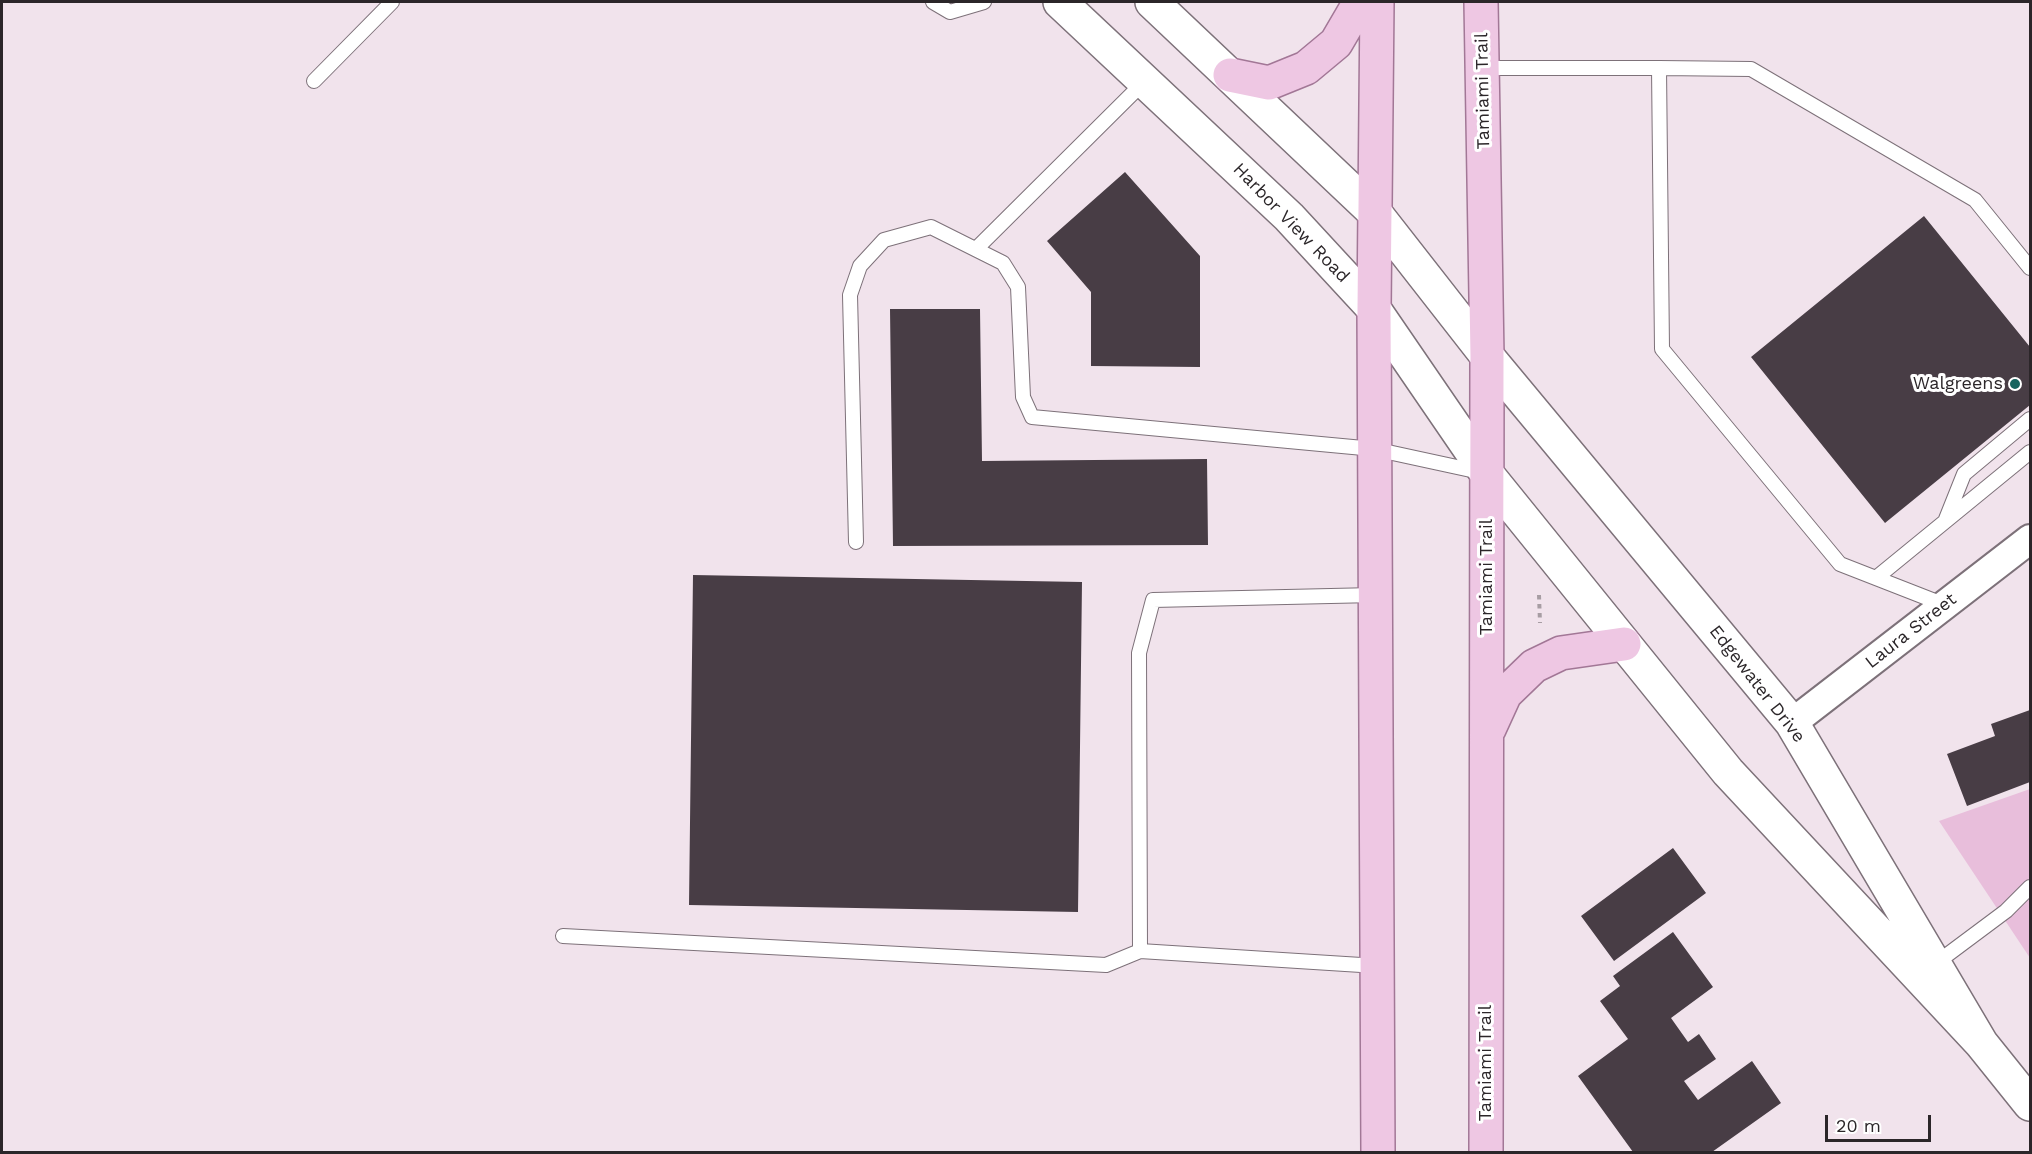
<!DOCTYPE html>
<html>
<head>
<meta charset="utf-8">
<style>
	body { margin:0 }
	#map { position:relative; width:2032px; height:1154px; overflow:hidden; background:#f1e3ec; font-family:"Work Sans",sans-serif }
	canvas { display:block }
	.frame { position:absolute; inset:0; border:3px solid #2b2629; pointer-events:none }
	.scale { position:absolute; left:1825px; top:1115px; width:106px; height:27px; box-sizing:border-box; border:3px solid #2b2629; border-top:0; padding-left:8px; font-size:18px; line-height:21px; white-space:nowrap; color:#2b2629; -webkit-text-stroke:4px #fff; paint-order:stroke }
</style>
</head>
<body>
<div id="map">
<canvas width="2032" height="1154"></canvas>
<div class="frame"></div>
<div class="scale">20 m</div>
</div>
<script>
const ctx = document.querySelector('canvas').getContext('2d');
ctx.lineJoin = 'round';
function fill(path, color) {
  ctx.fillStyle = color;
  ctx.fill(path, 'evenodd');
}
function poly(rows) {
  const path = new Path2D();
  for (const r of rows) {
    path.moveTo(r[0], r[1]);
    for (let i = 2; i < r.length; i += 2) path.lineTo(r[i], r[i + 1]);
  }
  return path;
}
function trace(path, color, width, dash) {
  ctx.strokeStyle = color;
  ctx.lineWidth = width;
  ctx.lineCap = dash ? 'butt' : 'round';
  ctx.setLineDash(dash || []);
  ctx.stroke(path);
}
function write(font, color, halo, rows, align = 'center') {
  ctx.font = font + ' "Work Sans",sans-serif';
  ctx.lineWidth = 6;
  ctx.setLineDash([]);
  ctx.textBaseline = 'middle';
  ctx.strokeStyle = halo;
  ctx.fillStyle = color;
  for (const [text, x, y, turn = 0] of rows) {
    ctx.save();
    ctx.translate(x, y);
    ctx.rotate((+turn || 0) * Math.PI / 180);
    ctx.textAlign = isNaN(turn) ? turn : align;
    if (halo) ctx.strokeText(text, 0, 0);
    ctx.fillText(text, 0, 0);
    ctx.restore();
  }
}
const green = poly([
	[2030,789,2030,958,1939,821]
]);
const building = poly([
	[1125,172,1200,256,1200,367,1091,366,1091,292,1047,241],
	[1924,216,2030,347,2030,405,1885,523,1751,357],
	[890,309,980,309,982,461,1207,459,1208,545,893,546],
	[693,575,1082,582,1078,912,689,905],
	[2030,710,2030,782,1967,806,1947,754,1995,736,1991,724],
	[1673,848,1706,893,1614,961,1581,916],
	[1673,932,1713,987,1671,1018,1688,1042,1699,1034,1716,1059,1684,1081,1698,1100,1752,1061,1781,1103,1712,1152,1633,1152,1578,1076,1628,1039,1600,1001,1620,986,1613,976]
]);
const path = poly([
	[1539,595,1540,623]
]);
const service = poly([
	[933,2,950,12,984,2],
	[1482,68,1659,68,1662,349,1840,564,1945,605],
	[1659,68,1751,69,1975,200,2030,268],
	[314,81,392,2],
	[976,249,1145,81],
	[1946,519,1964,474,2030,419],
	[856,542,850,295,860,266,884,240,931,227,1003,263,1018,287,1023,397,1032,417,1374,449,1480,472],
	[1876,578,2030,452],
	[563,936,1106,965,1140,951,1139,653,1153,600,1375,595],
	[1140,951,1377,966],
	[1935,964,2006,911,2030,887]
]);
const minor = poly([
	[1792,723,2030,539]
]);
const tertiary = poly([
	[1487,356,1792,723,1981,1043],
	[1487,474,1728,772,1981,1043,2030,1104]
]);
const secondary = poly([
	[1060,2,1289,217,1374,309,1487,474],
	[1152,2,1376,214,1487,356]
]);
const primary = poly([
	[1377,2,1374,309,1378,1152],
	[1481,2,1487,356,1486,1152],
	[1230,75,1269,83,1306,68,1336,43,1360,2],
	[1489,729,1505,694,1534,666,1561,653,1624,644]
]);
const markers = [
	[2015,384,6,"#16635e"]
];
const streetNames = [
	["Tamiami Trail",1483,91,-91],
	["Harbor View Road",1291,223,46],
	["Tamiami Trail",1487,577,-90],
	["Laura Street",1911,631,-38],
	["Edgewater Drive",1757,684,52],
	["Tamiami Trail",1486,1063,-90]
];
const poiNames = [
	["Walgreens",2003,384]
];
fill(green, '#e8bedb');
fill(building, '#483d45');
trace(service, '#7d7179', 16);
trace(minor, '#7d7179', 32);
trace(tertiary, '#7d7179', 36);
trace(secondary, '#7d7179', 36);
trace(primary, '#a27796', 36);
trace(path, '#a79da3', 4, [4.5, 4.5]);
trace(service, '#fff', 14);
trace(minor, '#fff', 28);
trace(tertiary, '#fff', 33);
trace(secondary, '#fff', 33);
trace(primary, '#eec7e3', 33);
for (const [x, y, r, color] of markers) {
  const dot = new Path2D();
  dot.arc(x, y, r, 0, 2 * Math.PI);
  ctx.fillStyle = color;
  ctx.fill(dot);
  trace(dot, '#fff', 2);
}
write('18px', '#2b2629', '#fff', streetNames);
write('18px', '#2b2629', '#fff', poiNames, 'right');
</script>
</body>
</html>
